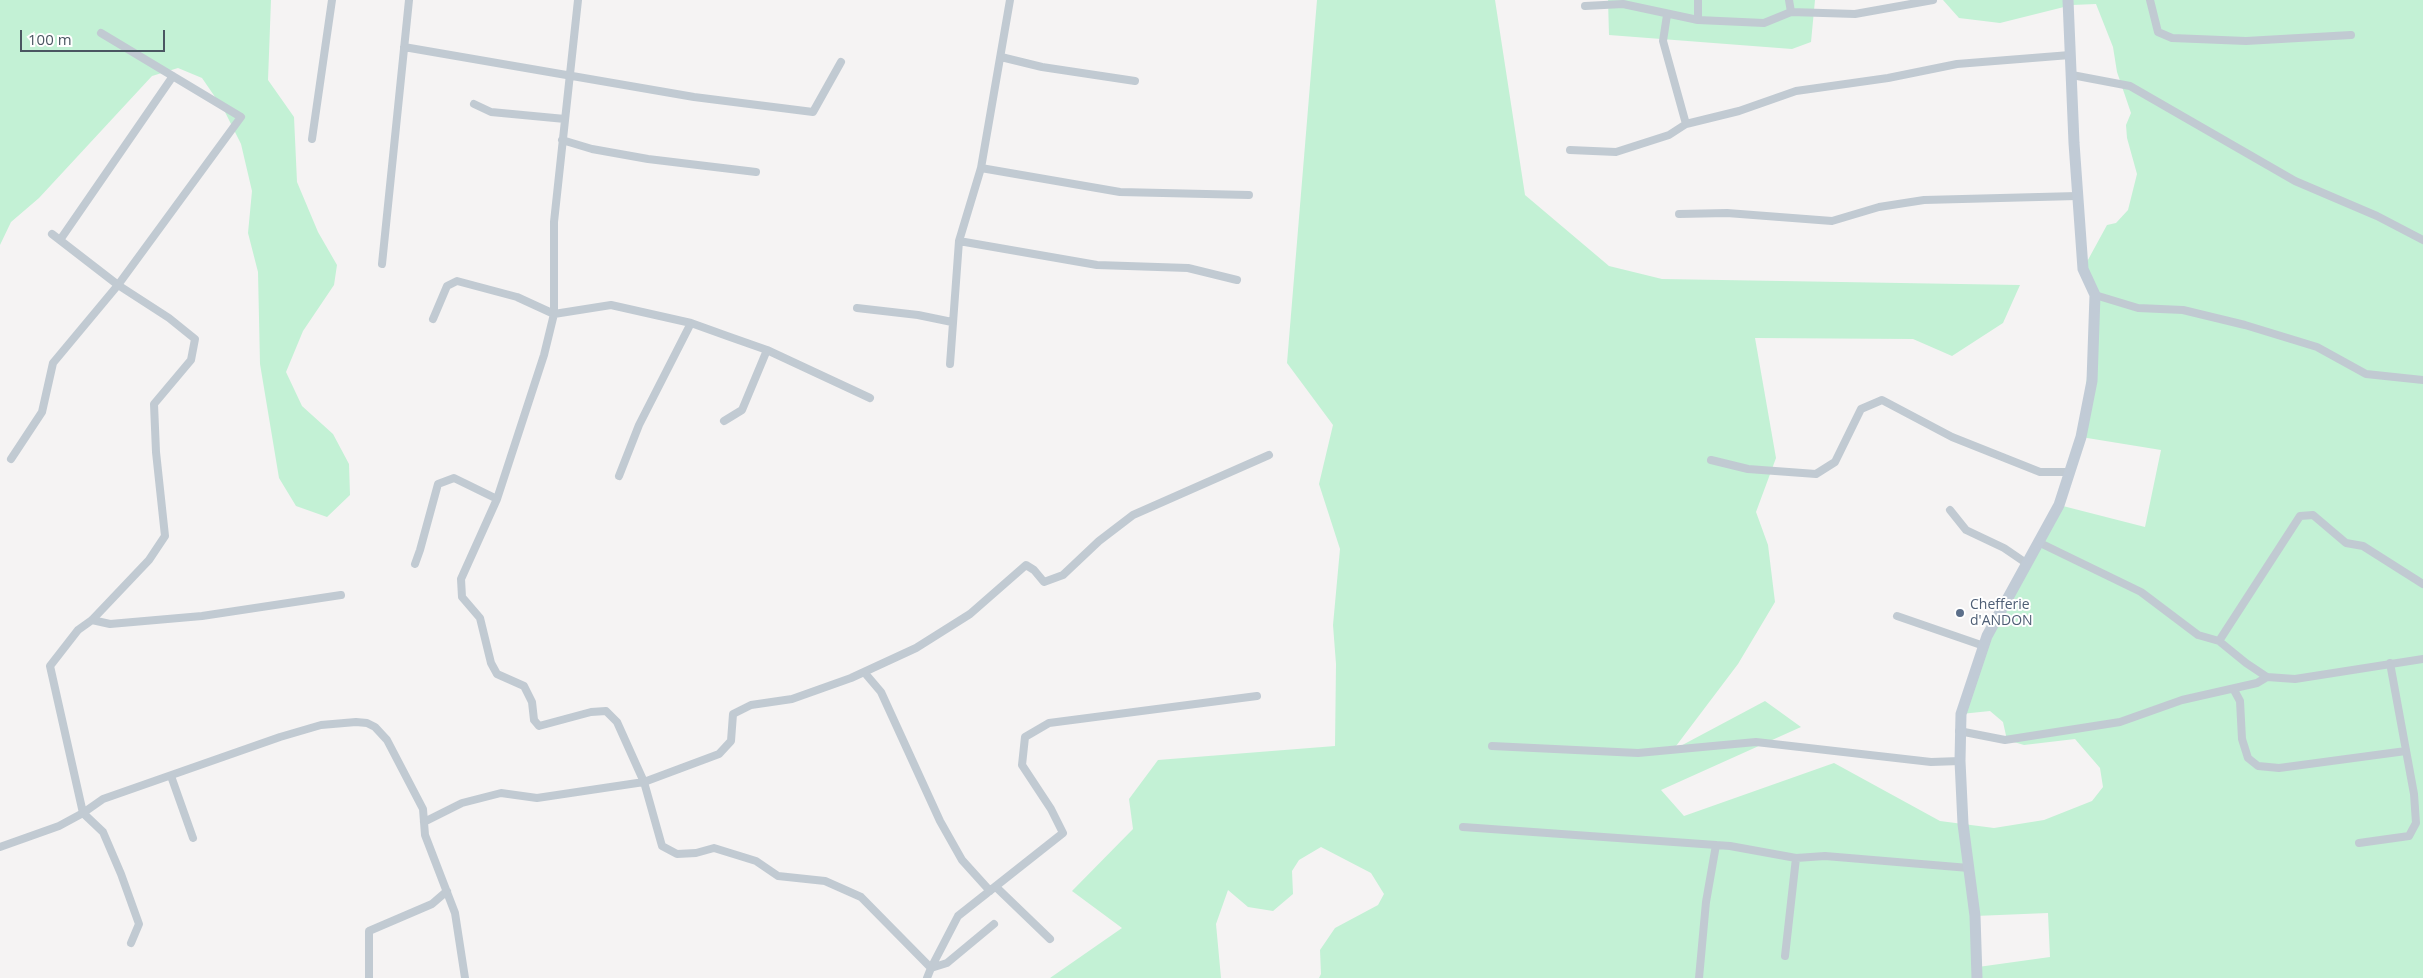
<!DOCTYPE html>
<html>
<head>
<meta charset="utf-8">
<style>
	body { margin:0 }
	#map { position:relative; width:2423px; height:978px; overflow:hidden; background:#f5f3f3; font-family:"Open Sans",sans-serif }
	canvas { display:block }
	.scale { position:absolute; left:20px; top:30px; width:145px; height:22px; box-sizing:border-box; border:2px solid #4a5661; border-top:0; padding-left:6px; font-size:15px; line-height:18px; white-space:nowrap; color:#4a5661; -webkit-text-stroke:4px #fff; paint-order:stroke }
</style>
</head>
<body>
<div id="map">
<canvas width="2423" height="978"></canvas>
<div class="scale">100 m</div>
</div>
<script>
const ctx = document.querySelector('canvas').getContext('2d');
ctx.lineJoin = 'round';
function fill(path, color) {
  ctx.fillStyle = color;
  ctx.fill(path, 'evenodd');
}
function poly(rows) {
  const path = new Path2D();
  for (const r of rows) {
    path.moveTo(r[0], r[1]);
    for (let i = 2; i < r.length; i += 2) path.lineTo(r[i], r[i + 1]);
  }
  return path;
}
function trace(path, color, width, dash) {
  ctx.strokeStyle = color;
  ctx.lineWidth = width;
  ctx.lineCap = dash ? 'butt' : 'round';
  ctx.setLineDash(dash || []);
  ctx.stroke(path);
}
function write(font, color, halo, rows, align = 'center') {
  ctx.font = font + ' "Open Sans",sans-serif';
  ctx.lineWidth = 4;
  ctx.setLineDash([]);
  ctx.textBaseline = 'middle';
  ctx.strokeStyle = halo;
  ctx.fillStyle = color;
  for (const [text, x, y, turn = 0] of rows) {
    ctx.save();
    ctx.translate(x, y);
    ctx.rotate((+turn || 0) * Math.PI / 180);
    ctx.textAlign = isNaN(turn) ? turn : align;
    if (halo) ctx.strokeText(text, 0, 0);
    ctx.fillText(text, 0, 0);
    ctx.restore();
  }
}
const green = poly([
	[0,0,271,0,268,80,294,117,297,182,318,232,337,265,334,285,303,331,286,372,302,406,333,434,349,464,350,495,327,517,296,506,279,478,260,364,258,272,248,233,252,191,241,144,224,110,202,78,178,68,152,76,39,198,11,222,0,245],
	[1317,0,1495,0,1525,195,1609,266,1662,279,2020,285,2003,323,1952,356,1913,339,1755,338,1776,458,1756,512,1768,545,1775,602,1738,664,1673,750,1765,701,1801,727,1661,790,1684,816,1834,763,1940,821,1994,828,2044,820,2092,801,2103,787,2100,768,2075,739,2024,745,2007,740,2003,722,1990,711,1961,714,1987,636,2059,505,2145,527,2161,450,2081,437,2095,295,2083,269,2107,225,2116,223,2128,210,2137,174,2127,138,2126,125,2131,113,2117,72,2113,47,2096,4,2072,5,2000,23,1959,18,1943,0,2423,0,2423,978,1319,978,1321,974,1320,950,1335,928,1378,905,1384,894,1371,873,1321,847,1299,860,1292,871,1293,894,1273,911,1248,907,1228,890,1216,924,1221,978,1050,978,1122,928,1072,891,1133,829,1129,799,1158,760,1335,746,1336,664,1333,625,1340,549,1319,484,1333,425,1287,363],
	[2048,913,2050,957,1978,967,1975,916],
	[1608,0,1815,0,1811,42,1792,49,1609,35]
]);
const street = poly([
	[578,0,554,222,554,314,544,355,497,499,461,579,462,597,480,618,491,663,497,674,524,686,532,702,534,720,539,726,591,712,606,711,617,722,644,782,662,846,677,854,696,853,714,848,756,861,778,876,825,881,861,897,931,968,927,978],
	[1789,0,1791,12],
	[2150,0,2158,32,2172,38,2246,41,2351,35],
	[1585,6,1623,4,1698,20,1764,23,1791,12,1855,14,1933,0],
	[1667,15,1663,41,1686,124],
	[1698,20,1698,0],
	[404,47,694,97,813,112,841,62],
	[1001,57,1042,67,1135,81],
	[2072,75,2130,86,2295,181,2377,216,2423,240],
	[474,104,491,112,565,119],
	[312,139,332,0],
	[562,140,592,149,648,159,756,172],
	[1570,150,1616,152,1669,135,1686,124,1739,111,1796,91,1888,78,1957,64,2070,55],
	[981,168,1120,192,1249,195],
	[1679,214,1727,213,1832,221,1879,207,1924,200,2077,196],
	[52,234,118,285,169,318,195,339,191,360,154,404,156,452,165,536,149,560,92,620,78,630,50,666,83,813,103,832,121,874,139,924,131,943],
	[60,240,173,76],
	[959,241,1097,265,1188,268,1237,280],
	[382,264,409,0],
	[2095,295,2138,308,2183,310,2245,325,2317,347,2366,374,2423,380],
	[857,308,918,315,952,322],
	[433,319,447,286,457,281,517,297,554,314,611,305,691,323,730,337,767,350,870,398],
	[950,364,959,241,981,168,1010,0],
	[724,421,742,410,767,350],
	[11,459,42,412,53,363,118,285,241,117,101,33],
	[1711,460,1748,469,1816,474,1835,462,1861,409,1882,400,1952,437,2040,472,2070,472],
	[619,476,639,425,691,323],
	[1950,510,1966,530,2004,548,2026,563],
	[2038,542,2141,592,2198,635,2219,641,2246,663,2267,677,2295,679,2423,659],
	[415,564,420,550,438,484,454,478,497,499],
	[1897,616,1984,646],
	[92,620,110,624,202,616,341,595],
	[2219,641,2300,516,2313,515,2346,543,2363,546,2423,584],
	[864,672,881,692,940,821,962,860,990,891],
	[2234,690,2240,701,2242,739,2248,758,2258,766,2279,768,2406,751],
	[1959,731,2005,740,2120,722,2182,700,2257,683,2267,677],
	[1492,746,1638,753,1756,742,1931,762,1960,761],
	[171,776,193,838],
	[424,822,462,803,501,793,537,798,644,782,719,754,731,741,733,714,751,705,792,699,851,678,916,648,970,614,1026,565,1034,570,1044,582,1063,575,1099,541,1133,515,1269,455],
	[1463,827,1730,846,1796,858,1825,856,1969,868],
	[2359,843,2409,836,2416,823,2414,794,2390,663],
	[0,847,59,826,83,813,103,799,280,737,321,725,356,722,367,723,375,727,387,740,423,809,425,835,455,913,465,978],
	[996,887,1050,939],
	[1785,956,1796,858],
	[931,968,958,916,1063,833,1051,809,1022,765,1025,737,1049,723,1257,696],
	[931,968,947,963,994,924],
	[369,978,369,931,432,904,447,891],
	[1699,978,1706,902,1716,845]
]);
const secondary = poly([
	[1977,978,1975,916,1963,824,1960,761,1961,714,1987,636,2059,505,2081,437,2092,381,2095,295,2083,269,2074,143,2068,0]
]);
const markers = [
	[1960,613,5,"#5c6f8a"]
];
const serviceNames = [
	["Chefferie",1970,605],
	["d'ANDON",1970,621]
];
fill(green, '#c3f1d5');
trace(street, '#c1cad2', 8);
trace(secondary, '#c1cbd6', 11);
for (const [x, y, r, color] of markers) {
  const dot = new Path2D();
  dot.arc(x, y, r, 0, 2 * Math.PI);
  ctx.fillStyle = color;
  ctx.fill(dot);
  trace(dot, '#fff', 2);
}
write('14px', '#4e5e75', '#fff', serviceNames, 'left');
</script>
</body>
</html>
